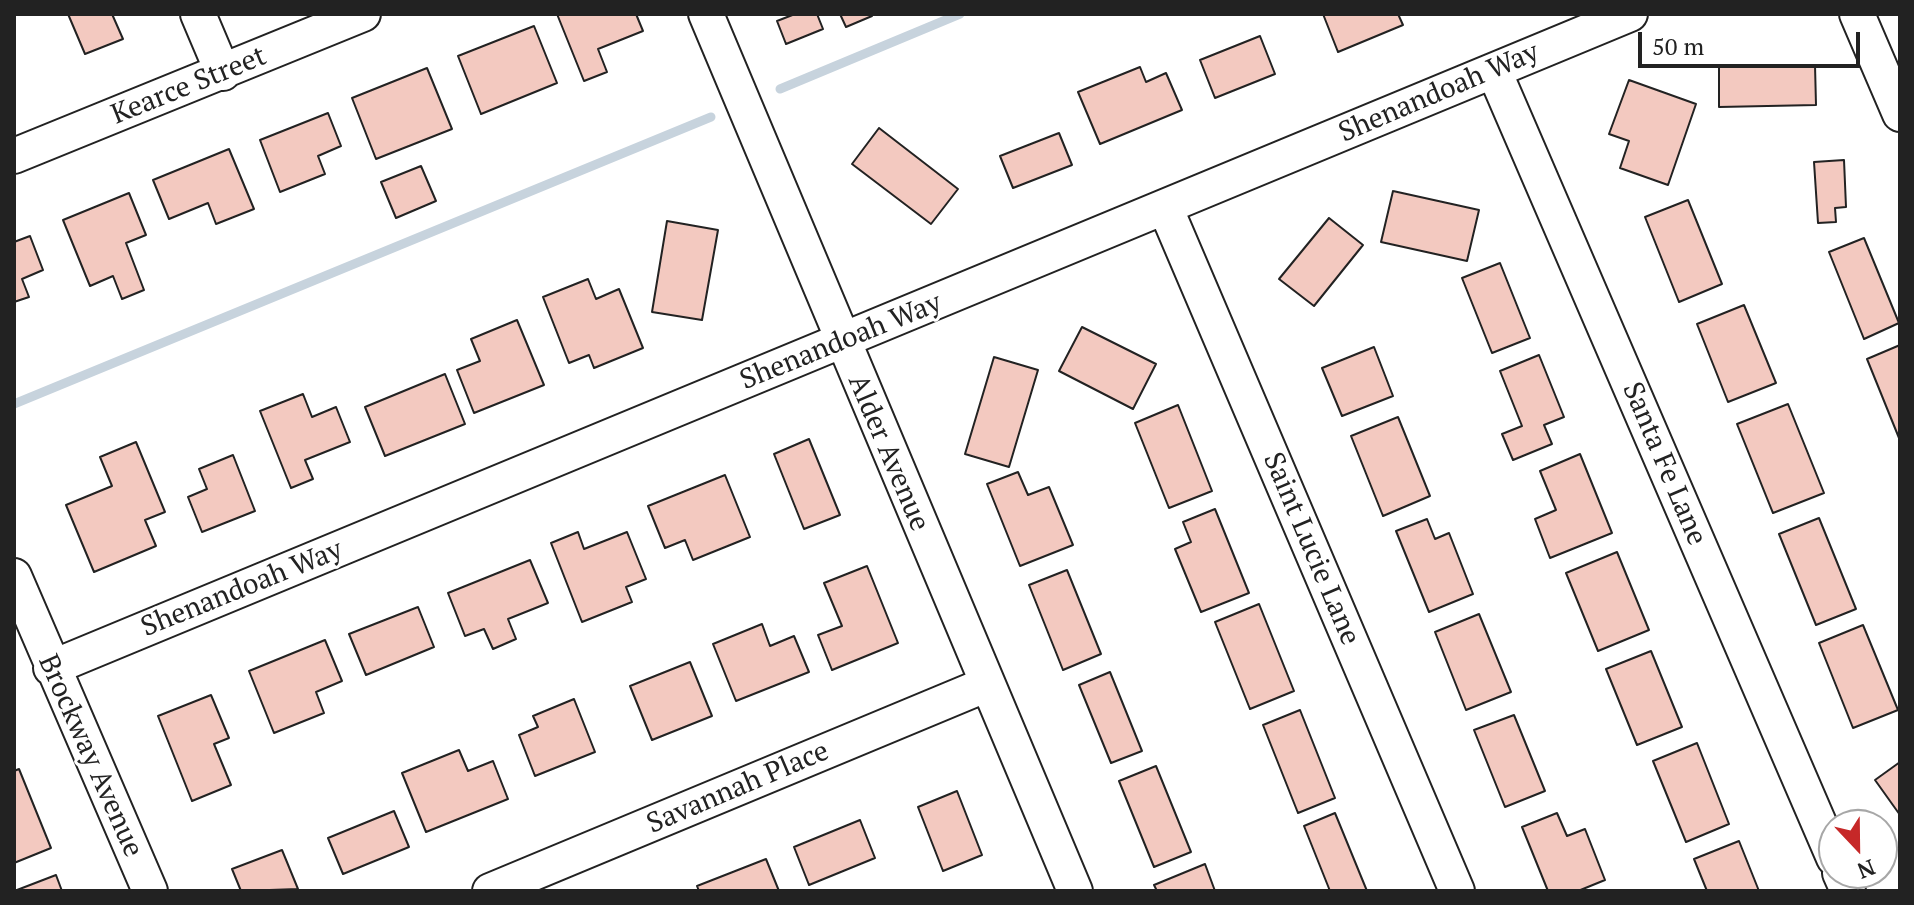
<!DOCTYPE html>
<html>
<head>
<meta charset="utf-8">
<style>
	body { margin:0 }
	#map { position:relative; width:1914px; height:905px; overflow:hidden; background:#fff; font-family:"PT Serif",serif }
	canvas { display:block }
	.frame { position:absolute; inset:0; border:16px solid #222; pointer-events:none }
	.north { position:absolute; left:1818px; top:809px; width:80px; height:80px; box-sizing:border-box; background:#fff; border:2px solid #a7a7a7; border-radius:50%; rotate:158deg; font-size:22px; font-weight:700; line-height:32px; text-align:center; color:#222 }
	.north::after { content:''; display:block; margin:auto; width:28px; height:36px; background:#c62828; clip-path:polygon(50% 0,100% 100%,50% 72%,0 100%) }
	.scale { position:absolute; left:1638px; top:32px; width:222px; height:36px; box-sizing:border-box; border:4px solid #222; border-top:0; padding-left:10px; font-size:24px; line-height:28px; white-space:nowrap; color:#222; -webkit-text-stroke:6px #fff; paint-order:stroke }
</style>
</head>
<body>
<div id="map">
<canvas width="1914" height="905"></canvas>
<div class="frame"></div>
<div class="north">N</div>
<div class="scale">50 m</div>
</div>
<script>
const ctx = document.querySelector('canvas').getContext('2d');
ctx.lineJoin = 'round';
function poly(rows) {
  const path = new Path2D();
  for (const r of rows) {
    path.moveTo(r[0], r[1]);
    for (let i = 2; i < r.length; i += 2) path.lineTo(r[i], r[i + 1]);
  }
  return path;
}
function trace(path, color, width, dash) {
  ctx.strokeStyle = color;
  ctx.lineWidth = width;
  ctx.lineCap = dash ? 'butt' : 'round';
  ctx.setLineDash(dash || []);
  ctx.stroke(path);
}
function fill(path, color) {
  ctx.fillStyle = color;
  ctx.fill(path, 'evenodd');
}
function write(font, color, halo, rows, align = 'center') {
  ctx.font = font + ' "PT Serif",serif';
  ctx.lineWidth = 6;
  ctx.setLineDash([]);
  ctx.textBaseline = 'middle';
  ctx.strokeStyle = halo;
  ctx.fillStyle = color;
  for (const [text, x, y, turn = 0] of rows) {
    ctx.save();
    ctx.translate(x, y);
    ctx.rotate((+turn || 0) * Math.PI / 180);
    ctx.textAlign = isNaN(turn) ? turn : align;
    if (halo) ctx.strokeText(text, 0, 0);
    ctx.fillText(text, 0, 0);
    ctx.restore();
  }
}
const stream = poly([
	[780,89,960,14],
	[14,404,711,117]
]);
const building = poly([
	[68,14,112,14,123,39,85,54,68,14],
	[557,14,636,14,643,31,598,49,607,72,584,81,557,14],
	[795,14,817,14,823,29,786,44,777,21,795,14],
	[840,14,871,14,872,16,846,27,840,14],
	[1323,14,1398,14,1403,25,1338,52,1323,14],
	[534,26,557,83,481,114,458,56,534,26],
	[1260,36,1275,74,1215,98,1200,60,1260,36],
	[1815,65,1816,105,1719,107,1719,66,1815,65],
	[1140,67,1146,82,1166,73,1182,110,1100,144,1078,92,1140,67],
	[427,68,452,129,376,159,352,98,427,68],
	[1629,80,1696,104,1668,185,1620,168,1629,141,1609,134,1629,80],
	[328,113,341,146,318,156,325,174,280,192,260,140,328,113],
	[879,128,958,189,931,224,852,164,879,128],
	[1059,133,1072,165,1013,188,1000,156,1059,133],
	[229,149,254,209,216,224,208,203,169,219,153,180,229,149],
	[1844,160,1846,207,1835,208,1836,222,1818,223,1814,162,1844,160],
	[421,166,436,201,396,218,381,182,421,166],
	[1393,191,1479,210,1467,261,1381,242,1393,191],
	[129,193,146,235,126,243,144,290,122,299,113,276,90,286,63,220,129,193],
	[1688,200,1722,284,1679,302,1645,217,1688,200],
	[1329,218,1363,245,1314,306,1279,279,1329,218],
	[667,221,718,230,702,320,652,312,667,221],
	[30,236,43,270,22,279,29,297,14,302,14,242,30,236],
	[1864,238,1899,323,1864,339,1829,252,1864,238],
	[1500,263,1530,338,1492,353,1462,278,1500,263],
	[588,279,596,299,619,289,643,348,594,368,589,355,569,363,543,297,588,279],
	[1744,305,1776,383,1728,402,1697,324,1744,305],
	[517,320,544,385,474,413,457,370,480,361,471,339,517,320],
	[1082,327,1156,364,1133,409,1059,371,1082,327],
	[1900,345,1900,437,1899,438,1867,359,1900,345],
	[1374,347,1393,396,1342,416,1322,368,1374,347],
	[1539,355,1564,417,1544,425,1552,444,1513,460,1502,434,1522,426,1500,371,1539,355],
	[994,357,1038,370,1009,467,965,454,994,357],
	[445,374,465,424,385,456,365,407,445,374],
	[303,394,312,417,336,407,350,442,305,460,313,479,291,488,260,411,303,394],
	[1788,404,1824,493,1773,513,1737,424,1788,404],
	[1178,405,1212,491,1169,508,1135,423,1178,405],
	[1398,417,1430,496,1383,516,1351,436,1398,417],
	[809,439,840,515,804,529,774,454,809,439],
	[136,442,165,512,145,520,156,546,94,572,66,505,112,486,100,457,136,442],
	[1580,454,1612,533,1550,558,1535,519,1556,510,1540,471,1580,454],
	[233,455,255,511,202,532,188,497,207,489,199,469,233,455],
	[1018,472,1028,495,1049,487,1073,545,1020,566,987,484,1018,472],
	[725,475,750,537,693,560,685,540,665,548,648,506,725,475],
	[1215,509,1249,593,1201,612,1175,549,1191,542,1183,522,1215,509],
	[1819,518,1856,609,1816,625,1779,534,1819,518],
	[1427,519,1435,539,1449,533,1473,594,1429,612,1396,531,1427,519],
	[578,532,584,549,627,532,646,579,626,587,632,602,582,622,551,543,578,532],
	[1617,552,1649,630,1598,651,1566,573,1617,552],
	[530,560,548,603,508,619,516,639,493,649,484,629,465,636,448,593,530,560],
	[867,566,898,643,832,670,818,635,842,626,824,583,867,566],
	[1067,570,1101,654,1063,670,1029,585,1067,570],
	[1259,604,1294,691,1250,709,1215,622,1259,604],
	[418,607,434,647,366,675,349,634,418,607],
	[1479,614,1511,692,1466,710,1435,632,1479,614],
	[762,624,770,646,794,636,809,672,736,701,713,644,762,624],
	[1863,625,1898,710,1853,728,1819,643,1863,625],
	[325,640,342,681,316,692,324,713,274,733,249,671,325,640],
	[1651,651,1682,727,1637,745,1606,669,1651,651],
	[690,662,712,716,652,740,630,686,690,662],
	[1110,672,1142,751,1111,763,1079,685,1110,672],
	[211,695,229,738,214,744,231,785,192,801,158,716,211,695],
	[574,699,595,752,535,776,519,735,538,727,533,716,574,699],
	[1300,710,1335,798,1298,813,1263,725,1300,710],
	[1514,715,1545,791,1505,807,1474,730,1514,715],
	[1697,743,1729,824,1686,842,1653,761,1697,743],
	[459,750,468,771,493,761,508,799,426,832,402,773,459,750],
	[1900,762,1900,815,1875,780,1900,762],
	[1156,766,1191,852,1154,867,1119,781,1156,766],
	[19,769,51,848,14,863,14,771,19,769],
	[957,791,982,855,943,871,918,807,957,791],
	[394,811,409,847,343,874,328,838,394,811],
	[1335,813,1367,891,1330,891,1304,826,1335,813],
	[1557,813,1567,836,1585,829,1605,880,1578,891,1548,891,1522,827,1557,813],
	[860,820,875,858,809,885,794,847,860,820],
	[1739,841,1759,891,1707,891,1694,859,1739,841],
	[282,850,298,889,241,891,232,869,282,850],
	[766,859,779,891,699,891,697,886,766,859],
	[1205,864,1215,891,1157,891,1154,885,1205,864],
	[56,875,62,891,18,891,17,890,56,875]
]);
const minor = poly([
	[198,14,223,73],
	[706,14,1075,891],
	[1857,14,1900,114],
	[1494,71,1834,858],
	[14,156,363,14],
	[1165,207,1457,891],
	[14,576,150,891],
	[51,668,1630,14],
	[1840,873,1848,891],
	[490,891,985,685]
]);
const streetNames = [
	["Kearce Street",189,86,-22],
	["Shenandoah Way",1439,93,-23],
	["Shenandoah Way",841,342,-22],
	["Alder Avenue",888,453,67],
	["Santa Fe Lane",1664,464,67],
	["Saint Lucie Lane",1311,549,67],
	["Shenandoah Way",242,589,-22],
	["Brockway Avenue",90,756,66],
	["Savannah Place",738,788,-23]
];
trace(stream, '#c7d3dd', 9);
fill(building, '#f3c9c0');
trace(building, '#222', 2);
trace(minor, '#222', 38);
trace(minor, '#fff', 34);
write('28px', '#222', '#fff', streetNames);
</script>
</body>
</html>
